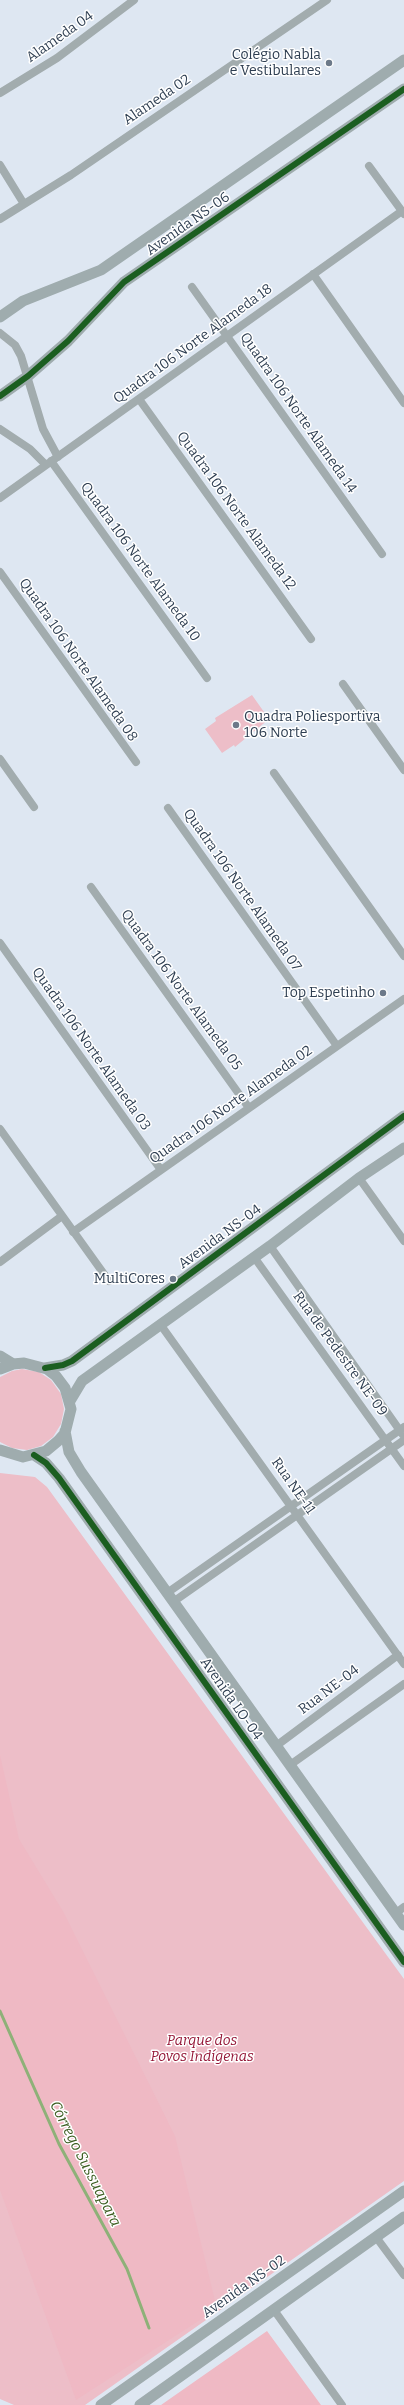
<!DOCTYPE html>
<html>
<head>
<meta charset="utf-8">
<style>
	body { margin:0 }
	canvas { display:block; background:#dee7f2 }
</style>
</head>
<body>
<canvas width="404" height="2405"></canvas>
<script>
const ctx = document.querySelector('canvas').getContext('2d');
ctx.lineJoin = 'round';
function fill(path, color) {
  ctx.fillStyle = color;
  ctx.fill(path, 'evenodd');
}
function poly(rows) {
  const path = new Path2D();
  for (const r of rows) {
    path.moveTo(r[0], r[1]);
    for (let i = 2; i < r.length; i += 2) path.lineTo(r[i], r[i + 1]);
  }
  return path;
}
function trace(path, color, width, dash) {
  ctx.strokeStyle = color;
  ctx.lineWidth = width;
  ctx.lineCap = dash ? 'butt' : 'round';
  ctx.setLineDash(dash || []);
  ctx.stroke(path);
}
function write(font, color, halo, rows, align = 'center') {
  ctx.font = font + ' Bitter,serif';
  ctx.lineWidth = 3;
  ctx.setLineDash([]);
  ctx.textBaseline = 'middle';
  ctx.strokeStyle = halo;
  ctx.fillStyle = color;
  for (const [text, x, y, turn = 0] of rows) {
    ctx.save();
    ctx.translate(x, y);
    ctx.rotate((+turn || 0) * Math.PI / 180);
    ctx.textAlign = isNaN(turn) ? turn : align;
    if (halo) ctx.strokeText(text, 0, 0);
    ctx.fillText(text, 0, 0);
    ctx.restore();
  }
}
const green = poly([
	[252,695,269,719,235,747,234,745,222,753,205,729,216,721,215,718],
	[22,1369,39,1372,51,1380,61,1394,64,1409,61,1424,53,1437,41,1446,27,1450,12,1448,0,1442,0,1377,12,1371],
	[0,1473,35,1477,47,1487,404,1979,404,2181,85,2405,14,2405,0,2399]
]);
const forest = poly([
	[0,1755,19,1839,64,1913,175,2136,217,2309,76,2400,0,2190],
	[267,2331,321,2405,161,2405]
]);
const stream = poly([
	[0,2011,59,2144,127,2269,149,2328]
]);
const street = poly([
	[0,93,57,58,134,0],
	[0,165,24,204],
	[369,166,404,214],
	[0,219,71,175,327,0],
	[313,274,404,403],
	[192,287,382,554],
	[0,333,15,345,21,356,43,429,58,457],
	[139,399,311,639],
	[0,429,30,449,46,465],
	[51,461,207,678],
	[0,498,402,211],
	[0,572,136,762],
	[343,684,404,770],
	[0,759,34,807],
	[274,773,404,956],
	[168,808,337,1046],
	[91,887,249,1108],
	[0,943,161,1170],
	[0,1129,109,1281],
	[359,1178,404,1241],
	[73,1232,404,999],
	[270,1246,403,1435],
	[254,1257,404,1466],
	[0,1262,62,1216],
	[160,1324,404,1664],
	[167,1593,404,1427],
	[173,1602,404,1440],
	[276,1746,398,1655],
	[290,1765,404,1684],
	[396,1913,404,1907],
	[376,2237,404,2275],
	[274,2310,342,2405]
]);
const secondary = poly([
	[0,317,23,301,101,270,404,60],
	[0,396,28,376,68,341,124,282,404,89],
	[0,1356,13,1364],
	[45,1368,63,1365,72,1361,404,1116],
	[0,1369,13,1364,24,1363,47,1369,56,1376,65,1388,71,1409,65,1433,58,1441,46,1451,23,1457,0,1450],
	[70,1401,82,1381,270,1246,359,1178,404,1148],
	[65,1431,69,1452,81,1472,404,1925],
	[34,1455,46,1463,59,1478,404,1962],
	[101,2405,404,2191],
	[140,2405,404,2217]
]);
const cycleway = poly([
	[0,396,28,376,68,341,124,282,404,89],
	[45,1368,63,1365,72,1361,404,1116],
	[34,1455,46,1463,59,1478,404,1962]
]);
const markers = [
	[329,63,4,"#6c7989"],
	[236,725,4,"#6c7989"],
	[383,993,4,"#6c7989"],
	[173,1279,4,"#6c7989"]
];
const streetNames = [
	["Alameda 04",60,37,-35],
	["Alameda 02",157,100,-34],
	["Avenida NS-06",188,224,-35],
	["Quadra 106 Norte Alameda 18",193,344,-36],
	["Quadra 106 Norte Alameda 14",298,413,55],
	["Quadra 106 Norte Alameda 12",236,511,54],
	["Quadra 106 Norte Alameda 10",140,562,54],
	["Quadra 106 Norte Alameda 08",78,660,55],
	["Quadra 106 Norte Alameda 07",242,890,55],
	["Quadra 106 Norte Alameda 05",181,990,54],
	["Quadra 106 Norte Alameda 03",91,1049,55],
	["Quadra 106 Norte Alameda 02",231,1105,-35],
	["Avenida NS-04",220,1237,-36],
	["Rua de Pedestre NE-09",340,1354,54],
	["Rua NE-11",293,1486,55],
	["Rua NE-04",329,1690,-37],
	["Avenida LO-04",231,1699,55],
	["Avenida NS-02",244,2287,-35]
];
const poiNames = [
	["Colégio Nabla",321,55],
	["e Vestibulares",321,71],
	["Quadra Poliesportiva",244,717,"left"],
	["106 Norte",244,733,"left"],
	["Top Espetinho",375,993],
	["MultiCores",165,1279]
];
const parkNames = [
	["Parque dos",202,2041],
	["Povos Indígenas",202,2057]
];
const waterNames = [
	["Córrego Sussuapara",85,2164,63]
];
fill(green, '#edbec8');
fill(forest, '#efb9c4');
trace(stream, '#8eb178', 3);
trace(street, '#a2acae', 8);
trace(secondary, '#9facae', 11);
trace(cycleway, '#1b5e20', 6);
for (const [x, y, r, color] of markers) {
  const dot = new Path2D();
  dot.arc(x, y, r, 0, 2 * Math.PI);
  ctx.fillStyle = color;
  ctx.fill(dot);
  trace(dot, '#fff', 1.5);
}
write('14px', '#2e3e51', '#fff', streetNames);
write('14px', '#2e3e51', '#fff', poiNames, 'right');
write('italic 14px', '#951838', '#fff', parkNames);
write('italic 15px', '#3c5d21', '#fff', waterNames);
</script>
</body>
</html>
